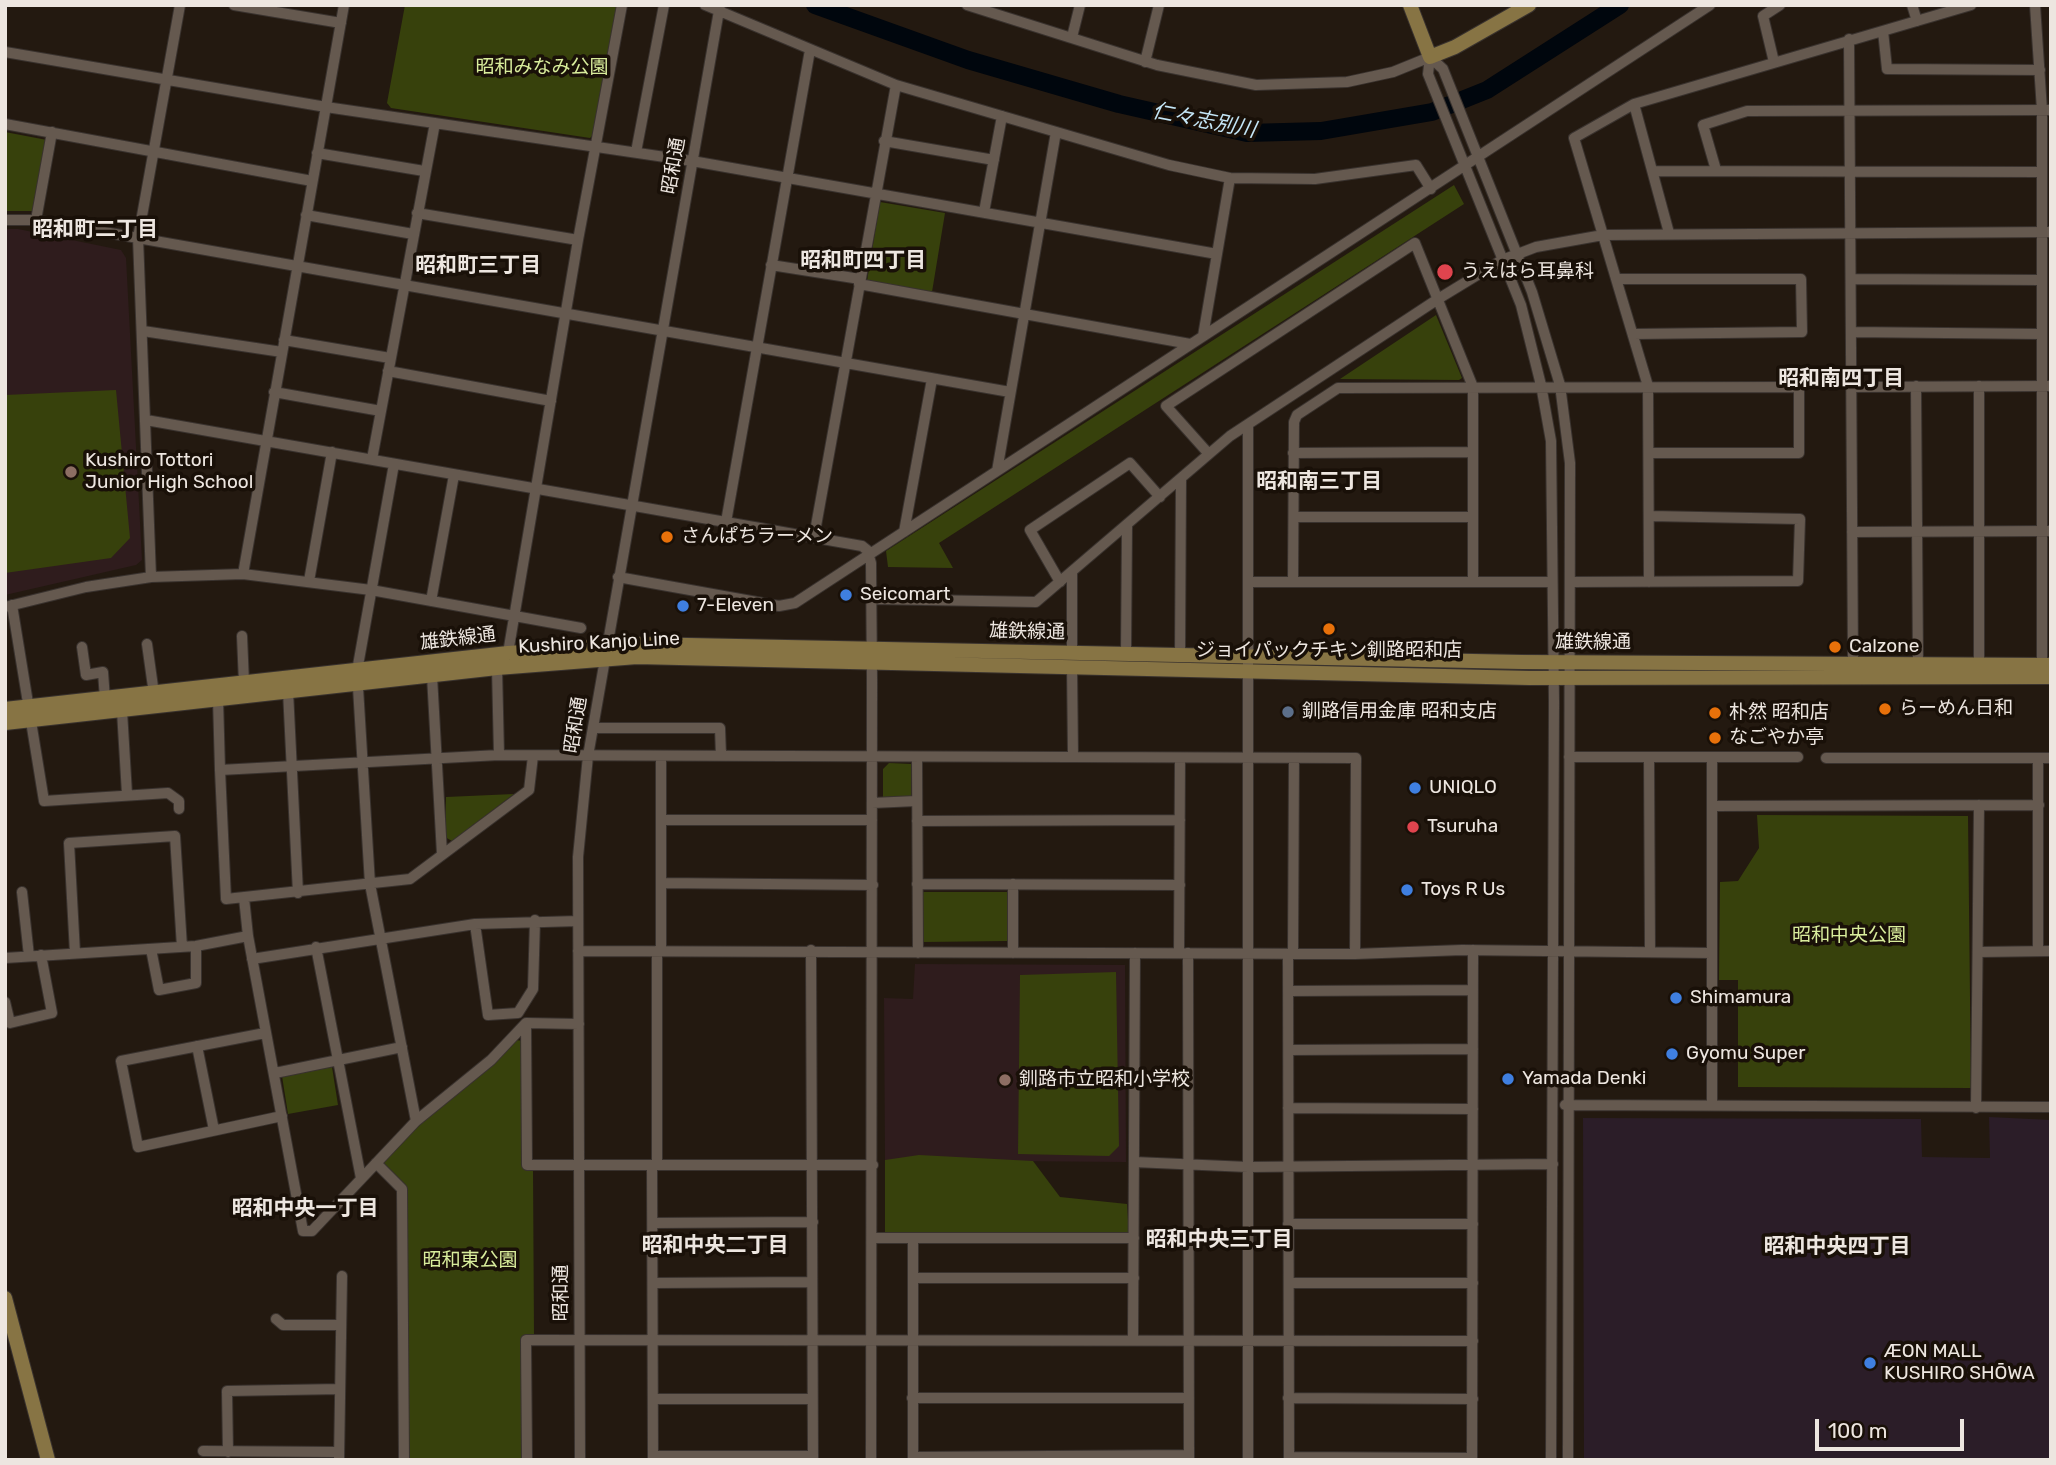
<!DOCTYPE html>
<html>
<head>
<meta charset="utf-8">
<style>
	body { margin:0 }
	#map { position:relative; width:2056px; height:1465px; overflow:hidden; background:#231910; font-family:Rubik,sans-serif }
	canvas { display:block }
	.frame { position:absolute; inset:0; border:7px solid #ede6e0; pointer-events:none }
	.scale { position:absolute; left:1815px; top:1419px; width:149px; height:32px; box-sizing:border-box; border:4px solid #ede6e0; border-top:0; padding-left:9px; font-size:21px; line-height:24px; white-space:nowrap; color:#ede6e0; -webkit-text-stroke:5px #191008; paint-order:stroke }
</style>
</head>
<body>
<div id="map">
<canvas width="2056" height="1465"></canvas>
<div class="frame"></div>
<div class="scale">100 m</div>
</div>
<script>
const ctx = document.querySelector('canvas').getContext('2d');
ctx.lineJoin = 'round';
function fill(path, color) {
  ctx.fillStyle = color;
  ctx.fill(path, 'evenodd');
}
function poly(rows) {
  const path = new Path2D();
  for (const r of rows) {
    path.moveTo(r[0], r[1]);
    for (let i = 2; i < r.length; i += 2) path.lineTo(r[i], r[i + 1]);
  }
  return path;
}
function trace(path, color, width, dash) {
  ctx.strokeStyle = color;
  ctx.lineWidth = width;
  ctx.lineCap = dash ? 'butt' : 'round';
  ctx.setLineDash(dash || []);
  ctx.stroke(path);
}
function write(font, color, halo, rows, align = 'center') {
  ctx.font = font + ' Rubik,"Noto Sans JP",sans-serif';
  ctx.lineWidth = 7;
  ctx.setLineDash([]);
  ctx.textBaseline = 'middle';
  ctx.strokeStyle = halo;
  ctx.fillStyle = color;
  for (const [text, x, y, turn = 0] of rows) {
    ctx.save();
    ctx.translate(x, y);
    ctx.rotate((+turn || 0) * Math.PI / 180);
    ctx.textAlign = isNaN(turn) ? turn : align;
    if (halo) ctx.strokeText(text, 0, 0);
    ctx.fillText(text, 0, 0);
    ctx.restore();
  }
}
const commercial = poly([
	[1989,1117,2051,1120,2051,1460,1584,1460,1583,1118,1921,1119,1922,1157,1990,1158]
]);
const education = poly([
	[5,229,18,229,121,250,126,258,142,560,136,565,5,595],
	[915,964,1125,965,1126,1162,885,1160,884,998,913,999]
]);
const green = poly([
	[405,5,617,5,594,134,590,138,391,108,387,103],
	[5,132,47,140,33,211,5,211],
	[1454,185,1464,204,939,543,953,568,888,567,886,551],
	[880,202,945,213,932,292,867,281],
	[1436,315,1462,378,1459,380,1340,379],
	[116,390,130,538,111,558,5,573,5,395],
	[889,763,911,764,911,798,883,798,883,769],
	[514,794,452,841,445,837,446,797],
	[1757,815,1968,816,1971,1088,1738,1087,1738,980,1719,980,1720,882,1738,881,1759,848],
	[923,892,1007,892,1007,941,923,942],
	[1116,972,1119,1146,1109,1156,1018,1154,1020,975],
	[516,1040,523,1041,524,1167,533,1168,534,1336,524,1336,523,1460,408,1460,407,1187,382,1163,419,1125,492,1065],
	[332,1067,338,1105,288,1114,282,1076],
	[919,1155,1033,1161,1060,1197,1127,1204,1129,1235,885,1233,885,1160]
]);
const river = poly([
	[815,5,968,60,1119,104,1247,133,1321,131,1432,112,1487,90,1620,5]
]);
const minor = poly([
	[234,5,341,23],
	[705,5,896,85,1169,165,1230,178,1315,179,1416,165,1431,189],
	[967,5,1157,65,1256,85,1347,82,1393,72,1430,57],
	[1912,5,1917,21],
	[2035,5,2042,110,2042,665],
	[1883,31,1887,69,2040,70],
	[1072,37,1080,5],
	[1849,39,1853,663],
	[5,52,326,107,692,161,1217,254],
	[1430,57,1443,69,1532,292,1560,385,1570,463,1568,1460],
	[1430,57,1428,74,1521,305,1541,385,1551,441,1554,702,1551,1460],
	[1145,62,1159,5],
	[1774,62,1763,16,1780,5],
	[1634,104,1669,233],
	[5,124,312,181],
	[884,141,994,160],
	[636,152,664,5],
	[317,153,424,171],
	[1716,170,1703,125,1747,111,2051,110],
	[1653,171,2041,172],
	[984,212,1002,116],
	[417,213,578,240],
	[306,215,413,234],
	[5,220,36,220,1010,392],
	[36,220,52,132],
	[771,265,860,279],
	[1617,279,1801,279,1802,332,1633,334],
	[1851,279,2041,280],
	[859,284,1190,344],
	[143,331,282,352],
	[1851,332,2041,334],
	[1203,336,1230,178],
	[284,340,390,358],
	[388,371,551,401],
	[1916,386,1918,664],
	[1979,386,1979,664],
	[1852,387,2051,386],
	[274,392,381,411],
	[146,420,862,546,867,550,871,563,872,680,871,1460],
	[1208,453,1166,406,1415,243,1473,387,1473,581],
	[1293,453,1472,452],
	[372,459,435,123],
	[394,464,357,671,370,884,416,1121],
	[997,471,1056,132],
	[1294,517,1473,517],
	[726,522,810,50],
	[904,532,932,379],
	[1852,532,2051,531],
	[814,537,896,85],
	[1072,572,1072,652],
	[243,574,344,5],
	[151,577,138,238,180,5],
	[618,577,779,606,795,603,1710,5],
	[309,581,332,452],
	[1060,582,1030,530,1130,463,1160,497],
	[1248,582,1552,582],
	[1293,582,1294,422,1297,415,1338,388,1799,387,1799,453,1650,453],
	[1571,582,1798,581,1800,519,1650,516],
	[1649,582,1648,386,1574,138,1634,104,1971,5],
	[871,599,1036,602,1230,436,1438,299,1502,260,1536,247,1603,235,2051,232],
	[431,601,454,475],
	[12,605,44,801,168,793,179,801,179,809],
	[5,607,86,587,151,577,243,574,371,590,581,628],
	[242,636,244,683],
	[147,644,154,694],
	[82,647,86,675,103,672,105,699],
	[508,653,578,240,622,5],
	[1126,654,1127,526],
	[1180,656,1181,479],
	[1072,666,1073,757],
	[497,668,499,755],
	[432,676,442,854],
	[288,691,298,893],
	[218,699,220,770],
	[122,711,127,794],
	[593,728,720,728,721,756],
	[533,756,529,790,410,879,226,899,220,770,499,755,1356,758,1355,954],
	[917,757,918,953],
	[1569,757,1798,757],
	[1649,758,1650,951],
	[1826,758,2051,758],
	[2038,758,2038,951],
	[872,803,916,801],
	[1712,806,2039,805],
	[662,820,872,820],
	[917,821,1180,820],
	[661,883,873,885],
	[917,884,1180,885],
	[1013,884,1013,953],
	[22,892,29,956],
	[244,898,248,936,303,1231,312,1231,416,1121,491,1060,526,1023],
	[475,924,488,1015,518,1013,533,989,535,920],
	[316,947,361,1178],
	[151,949,159,990,196,983,196,946],
	[811,950,813,1460],
	[578,951,1355,954,1462,950,1712,953],
	[661,951,661,757],
	[1979,952,2051,951],
	[75,953,69,843,175,836,182,947],
	[1179,953,1180,758],
	[1188,953,1189,1460],
	[1288,954,1289,1460],
	[1293,954,1294,758],
	[5,958,196,946,248,936],
	[252,959,475,924,578,921],
	[1288,991,1473,990],
	[5,1002,10,1023,52,1013,41,955],
	[579,1024,526,1023,527,1165,873,1165],
	[265,1033,121,1061,138,1147,282,1116],
	[197,1046,214,1130],
	[1289,1050,1473,1049],
	[275,1073,402,1047],
	[1565,1105,2051,1107],
	[1712,1105,1712,758],
	[1288,1108,1473,1109],
	[1976,1108,1979,805],
	[1134,1162,1248,1167,1553,1164],
	[376,1163,402,1189,404,1460],
	[652,1165,653,1460],
	[657,1165,657,951],
	[653,1223,813,1222],
	[1288,1224,1473,1224],
	[873,1238,1134,1238],
	[913,1278,1134,1278],
	[654,1283,812,1282],
	[1289,1283,1473,1283],
	[276,1319,283,1325,341,1325],
	[1133,1339,1135,953],
	[912,1398,1189,1398],
	[1288,1398,1473,1399],
	[654,1399,812,1399],
	[203,1451,339,1452],
	[228,1452,227,1391,340,1389],
	[653,1456,813,1456],
	[913,1457,1189,1455],
	[1289,1457,1472,1458],
	[339,1460,342,1276],
	[527,1460,526,1340,1473,1341],
	[580,1460,578,857,588,756,720,5],
	[913,1460,913,1238],
	[1248,1460,1248,425],
	[1472,1460,1473,950]
]);
const major = poly([
	[1410,5,1430,57,1455,47,1529,5],
	[5,709,508,653,639,644,1522,662,2051,665],
	[5,723,497,668,637,657,1529,678,2051,677],
	[5,1298,48,1460]
]);
const markers = [
	[1445,272,9,"#e0444e"],
	[71,472,7,"#8d6e63"],
	[667,537,7,"#e8710a"],
	[846,595,7,"#3f7fe0"],
	[683,606,7,"#3f7fe0"],
	[1329,629,7,"#e8710a"],
	[1835,647,7,"#e8710a"],
	[1885,709,7,"#e8710a"],
	[1288,712,7,"#5c6f8a"],
	[1715,713,7,"#e8710a"],
	[1715,738,7,"#e8710a"],
	[1415,788,7,"#3f7fe0"],
	[1413,827,7,"#e0444e"],
	[1407,890,7,"#3f7fe0"],
	[1676,998,7,"#3f7fe0"],
	[1672,1054,7,"#3f7fe0"],
	[1508,1079,7,"#3f7fe0"],
	[1005,1080,7,"#8d6e63"],
	[1870,1363,7,"#3f7fe0"]
];
const parkNames = [
	["昭和みなみ公園",542,68],
	["昭和中央公園",1849,936],
	["昭和東公園",470,1261]
];
const streetNames = [
	["昭和通",674,166,-80],
	["雄鉄線通",1027,632,1],
	["雄鉄線通",458,639,-7],
	["Kushiro Kanjo Line",599,643,-3],
	["雄鉄線通",1593,643],
	["昭和通",576,725,-81],
	["昭和通",562,1293,-90]
];
const poiNames = [
	["うえはら耳鼻科",1461,272],
	["Kushiro Tottori",85,461],
	["Junior High School",85,483],
	["さんぱちラーメン",681,537],
	["Seicomart",860,595],
	["7-Eleven",697,606],
	["Calzone",1849,647],
	["ジョイパックチキン釧路昭和店",1329,651,"center"],
	["らーめん日和",1899,709],
	["釧路信用金庫 昭和支店",1302,712],
	["朴然 昭和店",1729,713],
	["なごやか亭",1729,738],
	["UNIQLO",1429,788],
	["Tsuruha",1427,827],
	["Toys R Us",1421,890],
	["Shimamura",1690,998],
	["Gyomu Super",1686,1054],
	["Yamada Denki",1522,1079],
	["釧路市立昭和小学校",1019,1080],
	["ÆON MALL",1884,1352],
	["KUSHIRO SHŌWA",1884,1374]
];
const waterNames = [
	["仁々志別川",1204,121,11]
];
const neighbourhoodNames = [
	["昭和町二丁目",95,230],
	["昭和町四丁目",863,261],
	["昭和町三丁目",478,266],
	["昭和南四丁目",1841,379],
	["昭和南三丁目",1319,482],
	["昭和中央一丁目",305,1209],
	["昭和中央三丁目",1219,1240],
	["昭和中央二丁目",715,1246],
	["昭和中央四丁目",1837,1247]
];
fill(commercial, '#2b1d28');
fill(education, '#2f1c1d');
fill(green, '#37410c');
trace(river, '#00060d', 18);
trace(minor, '#39322e', 12);
trace(major, '#39322e', 16);
trace(minor, '#65594f', 10);
trace(major, '#877444', 14);
for (const [x, y, r, color] of markers) {
  const dot = new Path2D();
  dot.arc(x, y, r, 0, 2 * Math.PI);
  ctx.fillStyle = color;
  ctx.fill(dot);
  trace(dot, '#191008', 2.5);
}
write('19px', '#d9ed9c', '#191008', parkNames);
write('19px', '#ede6e0', '#191008', streetNames);
write('19px', '#ede6e0', '#191008', poiNames, 'left');
write('italic 21px', '#c4e6f7', '#191008', waterNames);
write('bold 21px', '#ede6e0', '#191008', neighbourhoodNames);
</script>
</body>
</html>
